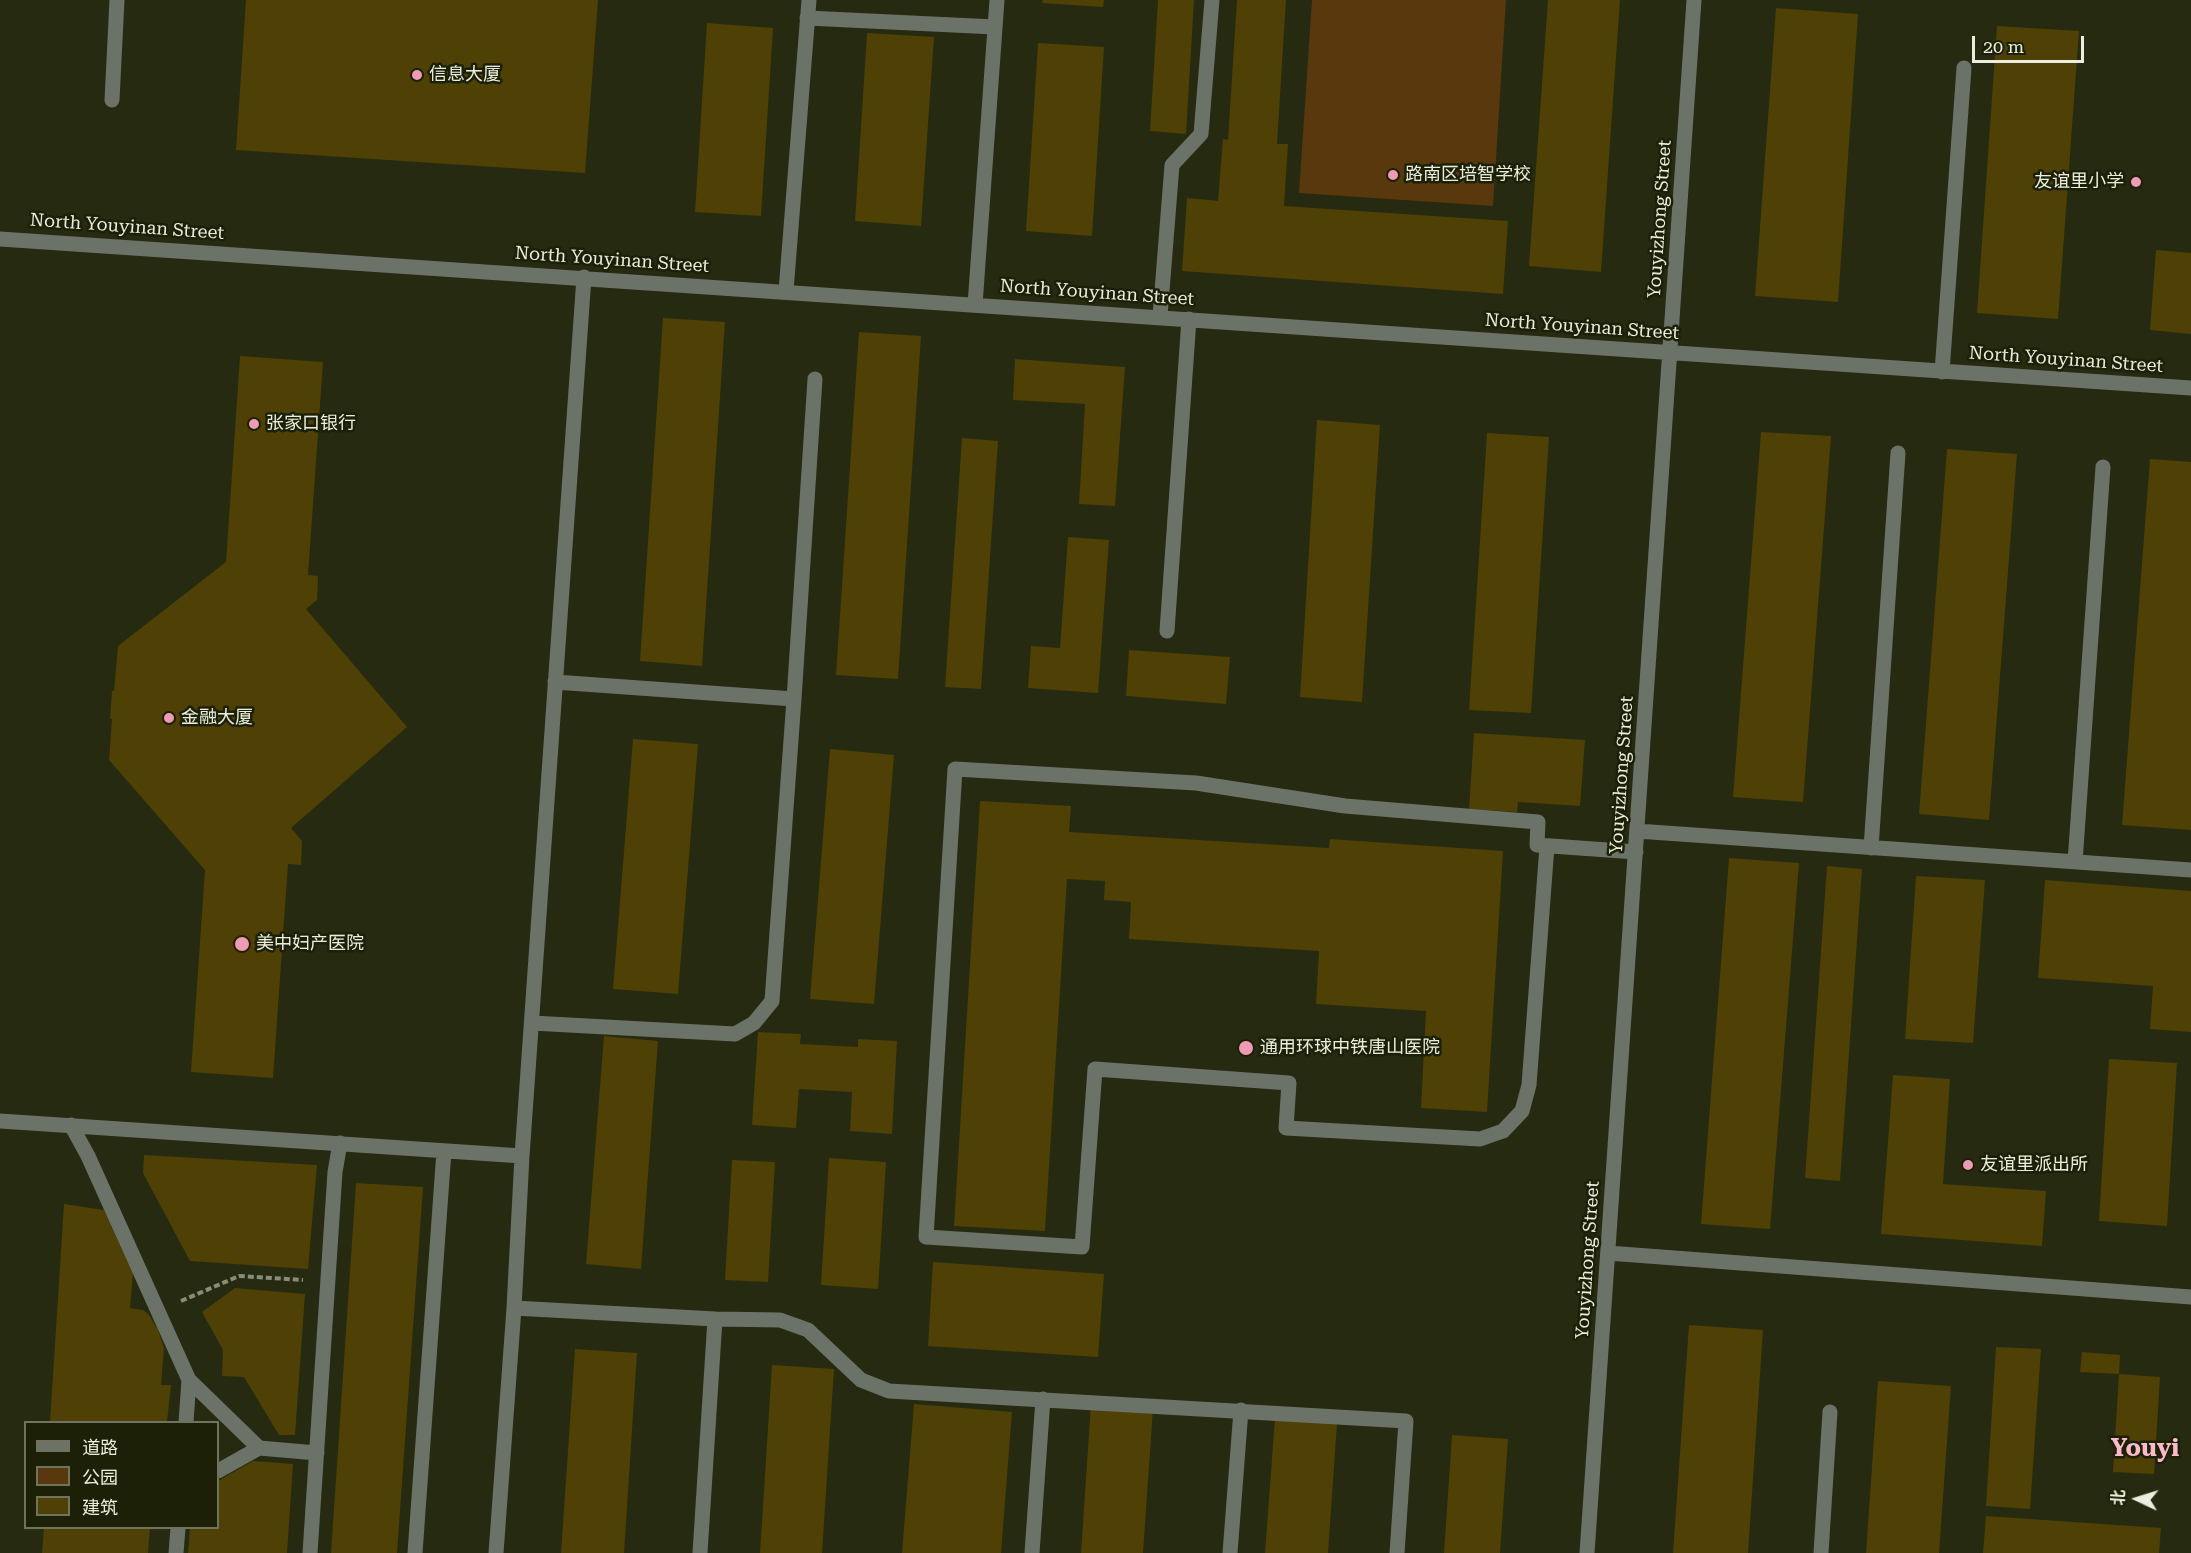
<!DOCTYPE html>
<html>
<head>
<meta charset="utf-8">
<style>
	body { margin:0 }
	#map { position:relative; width:2191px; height:1553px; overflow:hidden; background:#262a10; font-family:"Roboto Serif","Noto Sans SC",serif }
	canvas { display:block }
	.legend { position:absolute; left:24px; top:1421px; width:195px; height:108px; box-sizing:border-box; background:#1c2006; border:2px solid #6f725c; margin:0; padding:8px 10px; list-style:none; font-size:18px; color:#ebeede }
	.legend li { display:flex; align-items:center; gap:12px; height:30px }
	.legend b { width:30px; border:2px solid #6f725c }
	.north { position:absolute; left:2107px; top:1469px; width:60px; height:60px; -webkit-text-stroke:4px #1c2006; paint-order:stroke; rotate:274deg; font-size:16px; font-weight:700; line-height:24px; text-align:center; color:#ebeede }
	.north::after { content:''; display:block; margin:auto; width:21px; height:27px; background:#ebeede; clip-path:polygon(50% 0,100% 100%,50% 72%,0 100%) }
	.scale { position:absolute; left:1972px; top:36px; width:112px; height:27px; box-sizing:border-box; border:3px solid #ebeede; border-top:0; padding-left:8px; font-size:18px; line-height:21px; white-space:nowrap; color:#ebeede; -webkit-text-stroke:4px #1c2006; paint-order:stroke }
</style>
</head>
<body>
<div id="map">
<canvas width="2191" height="1553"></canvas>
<ul class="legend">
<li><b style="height:8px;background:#6b7369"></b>道路</li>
<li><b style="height:16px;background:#58380c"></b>公园</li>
<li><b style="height:16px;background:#4f4005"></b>建筑</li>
</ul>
<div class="north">北</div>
<div class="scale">20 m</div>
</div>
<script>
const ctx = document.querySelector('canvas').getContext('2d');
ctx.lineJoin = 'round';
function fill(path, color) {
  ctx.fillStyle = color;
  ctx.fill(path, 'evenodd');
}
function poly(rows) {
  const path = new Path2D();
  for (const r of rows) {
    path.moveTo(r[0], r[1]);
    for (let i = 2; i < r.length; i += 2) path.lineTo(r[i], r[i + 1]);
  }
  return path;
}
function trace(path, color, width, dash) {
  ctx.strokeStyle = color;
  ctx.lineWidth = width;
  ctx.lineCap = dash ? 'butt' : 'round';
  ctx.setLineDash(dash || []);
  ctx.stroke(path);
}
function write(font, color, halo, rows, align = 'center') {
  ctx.font = font + ' "Roboto Serif","Noto Sans SC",serif';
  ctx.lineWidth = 5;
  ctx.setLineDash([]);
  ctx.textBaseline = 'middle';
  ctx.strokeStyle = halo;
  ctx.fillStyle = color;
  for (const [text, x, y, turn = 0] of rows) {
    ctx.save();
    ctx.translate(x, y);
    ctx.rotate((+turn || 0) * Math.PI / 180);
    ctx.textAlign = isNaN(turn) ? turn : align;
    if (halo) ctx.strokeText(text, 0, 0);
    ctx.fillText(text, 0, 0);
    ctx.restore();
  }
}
const green = poly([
	[1312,0,1506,0,1493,206,1299,193]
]);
const building = poly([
	[246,0,598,0,585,173,236,150],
	[1043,0,1104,0,1103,7,1042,3],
	[1158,0,1194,0,1186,134,1150,131],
	[1237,0,1286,0,1277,144,1288,144,1284,206,1508,221,1503,294,1182,271,1187,198,1218,201,1223,139,1228,140],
	[1548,0,1620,0,1601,272,1529,266],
	[1776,8,1858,14,1838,302,1755,296],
	[707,23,773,28,761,216,695,212],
	[1997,26,2079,31,2058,319,1977,313],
	[867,33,934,37,921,226,855,221],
	[1038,43,1104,47,1092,236,1026,231],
	[2156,250,2191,253,2191,334,2150,330],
	[663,318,725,322,702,666,640,661],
	[859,332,921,336,898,679,836,675],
	[240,356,323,362,308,575,318,576,317,600,306,609,407,727,291,828,302,841,301,865,288,864,273,1078,191,1072,205,870,109,760,112,719,110,719,112,691,114,691,118,646,226,562],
	[1015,359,1125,367,1115,506,1079,504,1085,404,1013,400],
	[1317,420,1380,425,1362,702,1300,697],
	[1761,432,1831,436,1803,802,1733,797],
	[1487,433,1549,437,1531,713,1469,710],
	[962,438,998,441,981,689,945,687],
	[1947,449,2017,454,1989,820,1919,814],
	[2150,459,2191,462,2191,830,2122,825],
	[1068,537,1109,540,1098,693,1028,688,1031,646,1060,648],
	[1129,650,1230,657,1226,704,1126,696],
	[1474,733,1585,740,1580,806,1518,802,1517,812,1469,809],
	[633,739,698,744,678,994,613,989],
	[830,749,894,755,874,1004,810,999],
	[980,801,1071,806,1069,832,1329,848,1330,839,1503,851,1487,1112,1421,1108,1426,1011,1316,1004,1319,951,1129,939,1131,902,1104,900,1105,881,1067,879,1045,1231,954,1226],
	[1729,858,1799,863,1770,1229,1701,1224],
	[1827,866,1862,869,1840,1181,1805,1178],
	[1916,876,1985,880,1973,1043,1905,1039],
	[2045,880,2191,891,2191,1032,2150,1029,2153,986,2038,978],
	[758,1032,801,1034,800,1044,858,1047,858,1039,897,1041,892,1134,850,1131,852,1092,799,1089,796,1128,752,1125],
	[604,1036,658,1041,641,1269,586,1264],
	[2109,1059,2177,1063,2167,1226,2099,1221],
	[1893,1075,1950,1079,1943,1184,2046,1191,2042,1246,1881,1234],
	[144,1155,317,1165,308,1269,190,1261,143,1173],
	[829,1158,886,1162,878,1289,821,1285],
	[732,1160,775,1162,768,1282,725,1280],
	[356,1183,423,1187,397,1553,331,1553],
	[64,1204,104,1210,133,1274,130,1308,143,1310,149,1315,158,1330,164,1348,161,1385,171,1385,167,1422,50,1422],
	[933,1262,1104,1274,1098,1357,928,1346],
	[235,1288,305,1294,295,1435,279,1435,244,1377,222,1376,223,1350,202,1312],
	[1689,1325,1763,1330,1748,1553,1673,1553],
	[1996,1347,2041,1349,2030,1509,1986,1506],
	[575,1349,637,1353,624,1553,561,1553],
	[2082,1352,2120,1355,2119,1374,2080,1372],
	[772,1365,834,1369,822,1553,760,1553],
	[2119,1374,2160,1377,2154,1474,2113,1472],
	[1878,1381,1951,1386,1939,1553,1866,1553],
	[914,1404,1012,1412,1001,1553,902,1553],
	[1091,1404,1153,1409,1143,1553,1081,1553],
	[1275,1418,1337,1423,1328,1553,1265,1553],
	[1452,1435,1508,1439,1500,1553,1444,1553],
	[253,1461,293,1464,287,1553,188,1553,190,1528,218,1528,218,1481],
	[1986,1516,2161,1528,2159,1553,1983,1553],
	[44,1528,150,1528,148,1553,42,1553]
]);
const path = poly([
	[181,1301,239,1276,303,1280]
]);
const minor = poly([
	[807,18,995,27],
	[112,100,117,0],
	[0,239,2191,388],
	[786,291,809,0],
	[975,305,997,0],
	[1160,316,1172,165,1201,134,1212,0],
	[1942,372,1964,68],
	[1167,631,1189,319],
	[555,682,794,699],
	[1637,831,2191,870],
	[1547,846,1529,1085,1522,1111,1503,1131,1480,1139,1286,1128,1289,1083,1095,1069,1082,1247,926,1237,955,769,1196,783,1345,806,1538,822,1537,845,1636,852],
	[1871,848,1898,453],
	[2075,862,2103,467],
	[532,1023,735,1034,754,1023,772,1001,794,699,815,379],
	[0,1121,522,1156],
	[71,1125,88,1156,189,1380,186,1422],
	[1608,1253,2191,1297],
	[514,1308,715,1319,780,1320,808,1330,861,1380,889,1391,1406,1421,1397,1553],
	[189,1380,259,1448,317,1453],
	[218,1471,259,1448],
	[176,1553,178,1528],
	[310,1553,335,1172,340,1143],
	[415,1553,444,1151],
	[496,1553,514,1308,522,1156,584,277],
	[700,1553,715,1319],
	[1032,1553,1043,1399],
	[1230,1553,1241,1410],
	[1587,1553,1694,0],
	[1821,1553,1830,1412]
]);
const markers = [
	[417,75,6,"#f09ab5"],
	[1393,175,6,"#f09ab5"],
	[2136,182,6,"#f09ab5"],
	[254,424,6,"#f09ab5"],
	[169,718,6,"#f09ab5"],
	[242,944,8,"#f09ab5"],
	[1246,1048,8,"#f09ab5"],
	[1968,1165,6,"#f09ab5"]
];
const poiNames = [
	["信息大厦",429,75],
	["路南区培智学校",1405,175],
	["友谊里小学",2124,182,"right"],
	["张家口银行",266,424],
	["金融大厦",181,718],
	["美中妇产医院",256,944],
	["通用环球中铁唐山医院",1260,1048],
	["友谊里派出所",1980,1165]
];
const streetNames = [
	["Youyizhong Street",1660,219,-86],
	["North Youyinan Street",127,227,4],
	["North Youyinan Street",612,260,4],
	["North Youyinan Street",1097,293,4],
	["North Youyinan Street",1582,327,4],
	["North Youyinan Street",2066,360,4],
	["Youyizhong Street",1622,775,-86],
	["Youyizhong Street",1588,1260,-86]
];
const districtNames = [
	["Youyi",2145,1449]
];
fill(green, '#58380c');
fill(building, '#4f4005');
trace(path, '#898c77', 4, [6, 3]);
trace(minor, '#6b7369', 15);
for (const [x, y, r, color] of markers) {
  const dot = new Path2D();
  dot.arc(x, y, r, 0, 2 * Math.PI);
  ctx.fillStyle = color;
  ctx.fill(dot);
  trace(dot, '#1c2006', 2);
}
write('18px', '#ebeede', '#1c2006', poiNames, 'left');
write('18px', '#ebeede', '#1c2006', streetNames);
write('bold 24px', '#fbb9cc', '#1c2006', districtNames);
</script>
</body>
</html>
